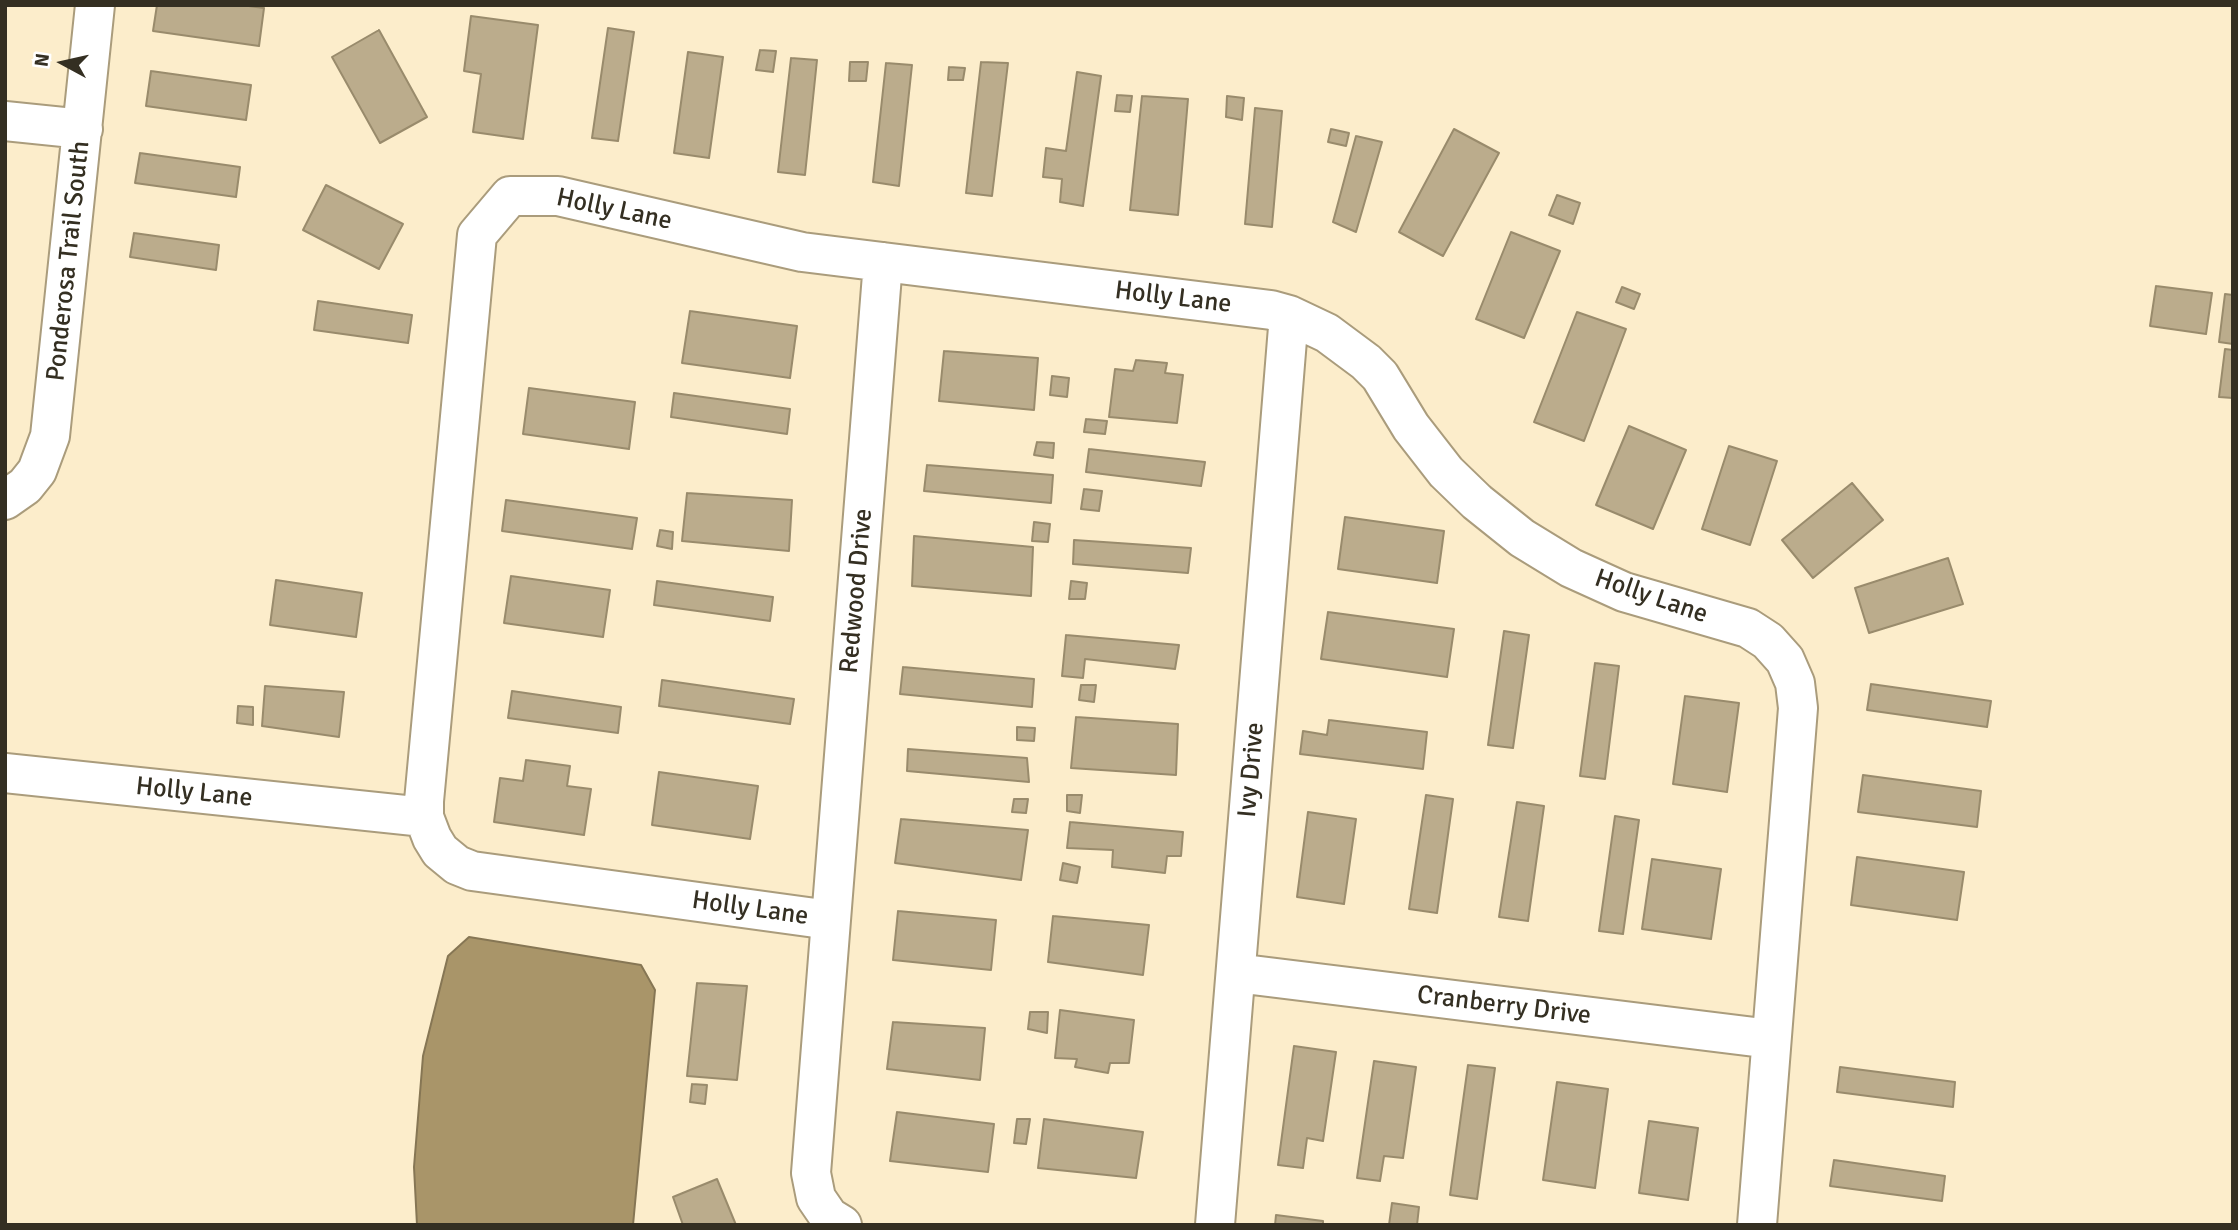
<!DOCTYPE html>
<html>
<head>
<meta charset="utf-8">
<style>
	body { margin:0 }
	#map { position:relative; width:2238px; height:1230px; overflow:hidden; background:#fcedcb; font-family:Signika,sans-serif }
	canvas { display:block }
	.frame { position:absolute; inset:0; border:7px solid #342f22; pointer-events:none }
	.north { position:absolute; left:28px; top:28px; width:70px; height:70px; -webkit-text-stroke:5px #fff; paint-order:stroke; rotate:278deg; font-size:19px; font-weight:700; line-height:28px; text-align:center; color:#342f22 }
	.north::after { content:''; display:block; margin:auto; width:24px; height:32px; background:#342f22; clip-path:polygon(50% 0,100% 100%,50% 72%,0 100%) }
</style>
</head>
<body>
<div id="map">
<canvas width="2238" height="1230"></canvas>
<div class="frame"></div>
<div class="north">N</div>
</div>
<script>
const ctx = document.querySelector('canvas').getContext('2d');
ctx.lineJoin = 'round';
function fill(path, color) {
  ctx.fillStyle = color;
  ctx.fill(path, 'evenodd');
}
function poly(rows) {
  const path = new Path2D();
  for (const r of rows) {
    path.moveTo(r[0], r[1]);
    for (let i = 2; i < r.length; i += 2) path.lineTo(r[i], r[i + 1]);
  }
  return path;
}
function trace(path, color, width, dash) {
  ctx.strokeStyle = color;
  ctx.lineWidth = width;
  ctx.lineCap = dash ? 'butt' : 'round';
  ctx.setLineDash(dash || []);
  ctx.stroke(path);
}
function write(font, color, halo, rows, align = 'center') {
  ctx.font = font + ' Signika,sans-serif';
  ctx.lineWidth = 5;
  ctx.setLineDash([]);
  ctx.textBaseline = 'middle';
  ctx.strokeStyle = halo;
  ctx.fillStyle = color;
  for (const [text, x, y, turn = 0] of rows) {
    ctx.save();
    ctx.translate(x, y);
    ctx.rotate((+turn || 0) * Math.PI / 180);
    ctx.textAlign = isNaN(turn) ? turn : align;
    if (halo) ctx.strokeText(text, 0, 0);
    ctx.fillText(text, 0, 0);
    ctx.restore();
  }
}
const water = poly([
	[469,937,641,965,655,990,633,1225,417,1225,414,1167,423,1056,448,956,469,937]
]);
const building = poly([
	[157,5,241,5,264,8,259,46,153,31,157,5],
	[471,16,538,25,523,139,473,132,481,74,464,71,471,16],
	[608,28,634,32,618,141,592,138,608,28],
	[379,30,427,117,380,143,332,57,379,30],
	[760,50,776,51,773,72,756,70,760,50],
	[688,52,723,57,709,158,674,153,688,52],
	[791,58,817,60,805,175,778,172,791,58],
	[850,62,868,62,866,81,849,81,850,62],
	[981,62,1008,63,992,196,966,193,981,62],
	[886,63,912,65,899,186,873,182,886,63],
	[949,67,965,68,963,80,948,80,949,67],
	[151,71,251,85,246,120,146,106,151,71],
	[1077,72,1101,76,1083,206,1060,202,1062,179,1043,177,1046,148,1066,151,1077,72],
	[1117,95,1132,96,1130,112,1115,111,1117,95],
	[1142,96,1188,99,1178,215,1130,210,1142,96],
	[1227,96,1244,98,1242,120,1226,117,1227,96],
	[1255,108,1282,111,1272,227,1245,224,1255,108],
	[1331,129,1349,133,1346,146,1328,142,1331,129],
	[1454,129,1499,153,1443,256,1399,232,1454,129],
	[1356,136,1382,142,1356,232,1333,222,1356,136],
	[140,153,240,167,236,197,135,183,140,153],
	[326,185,403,224,379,269,303,230,326,185],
	[1557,195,1580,203,1573,224,1549,215,1557,195],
	[1511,232,1560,251,1524,338,1476,319,1511,232],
	[134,233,219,245,216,270,130,257,134,233],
	[2156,286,2212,293,2206,334,2150,326,2156,286],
	[1622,287,1640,294,1634,309,1616,302,1622,287],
	[2225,294,2233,295,2233,344,2219,342,2225,294],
	[318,301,412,315,408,343,314,330,318,301],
	[690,311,797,326,790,378,682,363,690,311],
	[1577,312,1626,329,1584,441,1534,422,1577,312],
	[2225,349,2233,350,2233,398,2219,397,2225,349],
	[944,351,1038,358,1034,410,939,401,944,351],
	[1136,360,1167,363,1165,373,1183,375,1177,423,1109,417,1115,369,1133,371,1136,360],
	[1052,376,1069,378,1067,397,1050,395,1052,376],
	[529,388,635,402,629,449,523,434,529,388],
	[674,393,790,409,787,434,671,417,674,393],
	[1086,419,1107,421,1105,434,1084,432,1086,419],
	[1629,426,1686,450,1653,529,1596,505,1629,426],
	[1037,442,1054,443,1053,458,1034,455,1037,442],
	[1729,446,1777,461,1750,545,1702,529,1729,446],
	[1089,449,1205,462,1201,486,1086,472,1089,449],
	[927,465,1053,475,1051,503,924,491,927,465],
	[1852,483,1883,520,1813,578,1782,540,1852,483],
	[1084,489,1102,491,1099,511,1081,509,1084,489],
	[687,493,792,500,789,551,682,541,687,493],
	[506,500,637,518,632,549,502,531,506,500],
	[1345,517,1444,531,1437,583,1338,569,1345,517],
	[1034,522,1050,524,1048,542,1032,541,1034,522],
	[660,530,673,532,672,549,657,546,660,530],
	[914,536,1033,547,1031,596,912,586,914,536],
	[1074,540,1191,548,1188,573,1073,564,1074,540],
	[1948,558,1963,604,1869,633,1855,588,1948,558],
	[511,576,610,590,603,637,504,623,511,576],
	[276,580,362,593,356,637,270,625,276,580],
	[657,581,773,597,770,621,654,605,657,581],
	[1071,581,1087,583,1085,599,1069,599,1071,581],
	[1328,612,1454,629,1447,677,1321,659,1328,612],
	[1504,631,1529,635,1513,748,1488,745,1504,631],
	[1066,635,1179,645,1175,669,1085,659,1083,678,1062,676,1066,635],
	[1595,663,1619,666,1605,779,1580,776,1595,663],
	[903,667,1034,679,1032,707,900,694,903,667],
	[662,680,794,699,790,724,659,706,662,680],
	[1871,684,1991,701,1987,727,1867,710,1871,684],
	[1081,685,1096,685,1094,702,1079,700,1081,685],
	[265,686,344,692,339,737,262,726,265,686],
	[512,691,621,707,618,733,508,718,512,691],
	[1685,696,1739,703,1727,792,1673,784,1685,696],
	[238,706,253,707,253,725,237,723,238,706],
	[1076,717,1178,724,1176,775,1071,768,1076,717],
	[1329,720,1427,732,1423,769,1300,754,1303,731,1327,735,1329,720],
	[1017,727,1035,728,1034,741,1017,740,1017,727],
	[908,749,1027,758,1029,782,907,771,908,749],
	[526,760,570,766,567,786,591,789,584,835,494,822,500,778,523,781,526,760],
	[659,772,758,786,750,839,652,825,659,772],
	[1863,775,1981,791,1977,827,1858,812,1863,775],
	[1067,795,1082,795,1080,813,1067,811,1067,795],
	[1426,795,1453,799,1437,913,1409,909,1426,795],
	[1014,799,1028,799,1026,813,1012,812,1014,799],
	[1517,802,1544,806,1528,921,1499,917,1517,802],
	[1308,812,1356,819,1344,904,1297,897,1308,812],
	[1615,816,1639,820,1623,934,1599,931,1615,816],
	[901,819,1028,830,1021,880,895,863,901,819],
	[1070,822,1183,832,1181,856,1167,856,1165,873,1112,867,1113,850,1067,848,1070,822],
	[1857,857,1964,872,1957,920,1851,905,1857,857],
	[1652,859,1721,869,1711,939,1642,929,1652,859],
	[1063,863,1080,867,1077,883,1060,880,1063,863],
	[898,911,996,920,991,970,893,960,898,911],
	[1053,916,1149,925,1143,975,1048,962,1053,916],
	[697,983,747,986,737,1080,687,1076,697,983],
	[1060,1010,1134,1020,1129,1063,1110,1063,1108,1073,1075,1067,1077,1059,1055,1058,1060,1010],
	[1030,1012,1048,1012,1047,1033,1028,1029,1030,1012],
	[893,1022,985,1028,980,1080,887,1069,893,1022],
	[1294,1046,1336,1052,1323,1141,1307,1138,1303,1168,1278,1165,1294,1046],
	[1374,1061,1416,1067,1403,1158,1384,1156,1380,1181,1357,1178,1374,1061],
	[1468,1065,1495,1068,1477,1199,1450,1195,1468,1065],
	[1840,1067,1955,1082,1953,1107,1837,1092,1840,1067],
	[1557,1082,1608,1089,1595,1188,1543,1180,1557,1082],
	[692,1084,707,1085,705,1104,690,1102,692,1084],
	[897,1112,994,1124,988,1172,890,1161,897,1112],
	[1017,1119,1030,1119,1026,1144,1014,1143,1017,1119],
	[1044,1119,1143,1132,1136,1178,1038,1168,1044,1119],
	[1649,1121,1698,1128,1688,1200,1639,1193,1649,1121],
	[1834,1160,1945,1176,1942,1201,1830,1186,1834,1160],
	[717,1179,736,1225,683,1225,673,1197,717,1179],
	[1392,1203,1419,1207,1417,1225,1389,1225,1392,1203],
	[1276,1215,1323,1221,1323,1225,1275,1225,1276,1215]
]);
const minor = poly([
	[5,121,83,129],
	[5,500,25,486,37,471,50,436,95,5],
	[5,773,424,817],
	[830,920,472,871,457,865,440,851,432,838,424,817,424,801,477,235,510,196,558,196,802,252,1271,310,1289,315,1327,333,1366,362,1380,376,1411,427,1446,472,1477,502,1522,538,1571,568,1624,592,1748,628,1768,641,1785,660,1795,683,1798,708,1757,1225],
	[1236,973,1771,1039],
	[842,1225,829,1217,816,1198,811,1173,883,262],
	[1215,1225,1289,315]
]);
const streetNames = [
	["Holly Lane",614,210,12],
	["Ponderosa Trail South",69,261,-84],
	["Holly Lane",1173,298,7],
	["Redwood Drive",857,591,-85],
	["Holly Lane",1651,597,19],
	["Ivy Drive",1252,770,-85],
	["Holly Lane",194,793,6],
	["Holly Lane",750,909,8],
	["Cranberry Drive",1504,1006,7]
];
fill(water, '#a99569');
trace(water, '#867654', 2);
fill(building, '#bbac8c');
trace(building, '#998b6c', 2);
trace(minor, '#aa9c7c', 42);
trace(minor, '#fff', 38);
write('26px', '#342f22', '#fff', streetNames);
</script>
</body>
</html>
